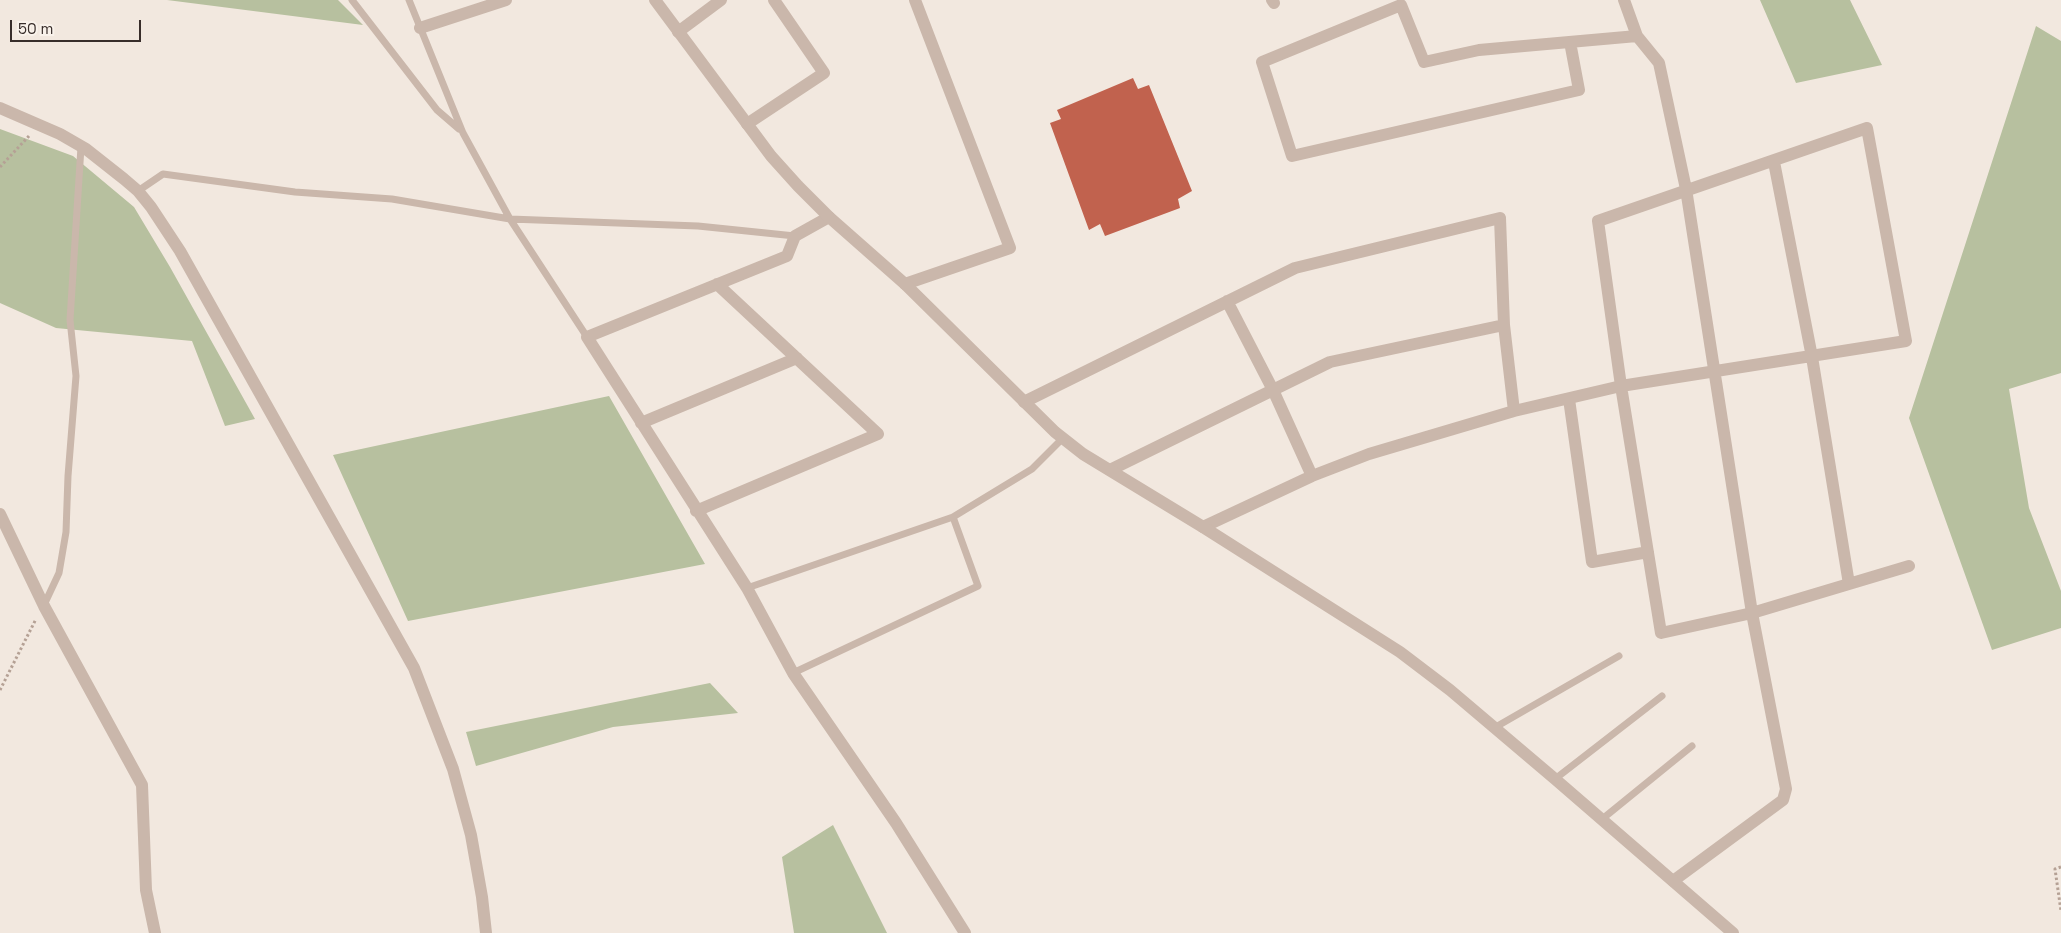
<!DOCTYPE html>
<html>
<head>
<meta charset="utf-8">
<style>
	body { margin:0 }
	#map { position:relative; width:2061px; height:933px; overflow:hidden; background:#f2e8df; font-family:"Space Grotesk",sans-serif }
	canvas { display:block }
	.scale { position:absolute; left:10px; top:20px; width:131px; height:22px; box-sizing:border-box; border:2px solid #382d2a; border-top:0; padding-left:6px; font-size:15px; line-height:18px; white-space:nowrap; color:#382d2a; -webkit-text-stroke:4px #f9f2eb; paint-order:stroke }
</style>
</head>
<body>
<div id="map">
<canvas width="2061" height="933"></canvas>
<div class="scale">50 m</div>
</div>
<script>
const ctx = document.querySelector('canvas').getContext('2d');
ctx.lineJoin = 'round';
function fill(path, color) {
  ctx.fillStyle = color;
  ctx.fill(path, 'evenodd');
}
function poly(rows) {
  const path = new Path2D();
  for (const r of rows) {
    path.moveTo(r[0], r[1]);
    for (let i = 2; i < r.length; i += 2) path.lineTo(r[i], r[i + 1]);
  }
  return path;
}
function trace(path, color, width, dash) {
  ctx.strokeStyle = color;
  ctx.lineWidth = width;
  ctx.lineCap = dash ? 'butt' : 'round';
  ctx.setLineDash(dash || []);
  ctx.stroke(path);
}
const green = poly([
	[167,0,338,0,363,25],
	[1760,0,1850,0,1882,65,1796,83],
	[2036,26,2061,41,2061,373,2009,389,2029,508,2061,591,2061,628,1992,650,1909,418],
	[0,129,73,156,134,207,170,267,255,419,225,426,192,341,56,328,0,303],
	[609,396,705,564,408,621,333,455],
	[710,683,738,713,613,727,476,766,466,732],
	[833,825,887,933,794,933,782,857]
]);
const building = poly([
	[1133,78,1138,89,1149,85,1192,191,1178,199,1180,208,1105,236,1100,224,1089,230,1050,123,1061,119,1057,110]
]);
const path = poly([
	[0,167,29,136],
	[0,690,36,619],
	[2061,867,2055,869,2061,911]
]);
const service = poly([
	[352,0,437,110,459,129],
	[409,0,463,133,510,219,587,337],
	[138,191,163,174,295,192,392,199,510,219,698,226,795,236],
	[747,588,953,517,1032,469,1063,438],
	[44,605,59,573,66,532,68,476,76,376,70,320,81,147],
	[793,673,978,586,953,517],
	[1494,728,1619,656],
	[1555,779,1662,696],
	[1601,820,1692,746]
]);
const minor = poly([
	[1272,0,1274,3],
	[1624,0,1637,36,1659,63,1686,189,1752,613,1786,789,1783,800,1673,881],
	[420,28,506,0],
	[678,32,721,0],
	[1570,42,1579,90,1292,156,1262,62,1401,5,1424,62,1479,50,1637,36],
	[747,124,824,73,774,0],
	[1774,162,1812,357,1849,584],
	[829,217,795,236,787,256,587,337,747,588,793,673,896,823,965,933],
	[905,284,1010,248,915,0],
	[1227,301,1273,390,1312,476],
	[1569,399,1592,562,1648,552],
	[1024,402,1295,268,1500,218,1504,325,1514,411],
	[641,423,797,358],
	[1110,470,1330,362,1504,325],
	[696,511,878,434,717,284],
	[0,514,44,606,142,785,146,890,155,933],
	[1203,527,1312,476,1369,454,1514,411,1621,386,1906,341,1867,128,1598,221,1621,386,1661,633,1752,613,1909,566]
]);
const tertiary = poly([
	[655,0,771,156,798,186,829,217,905,284,1055,432,1083,454,1203,527,1400,652,1450,690,1555,779,1733,933],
	[0,108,60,134,86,149,124,179,138,191,151,207,180,251,414,668,453,769,471,835,482,897,486,933]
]);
fill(green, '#b7c09f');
fill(building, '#c1624e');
trace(path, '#b5a195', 3, [2.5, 2.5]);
trace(service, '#cab7ab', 7);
trace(minor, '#cab7ab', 12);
trace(tertiary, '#cab7ab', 12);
</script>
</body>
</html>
